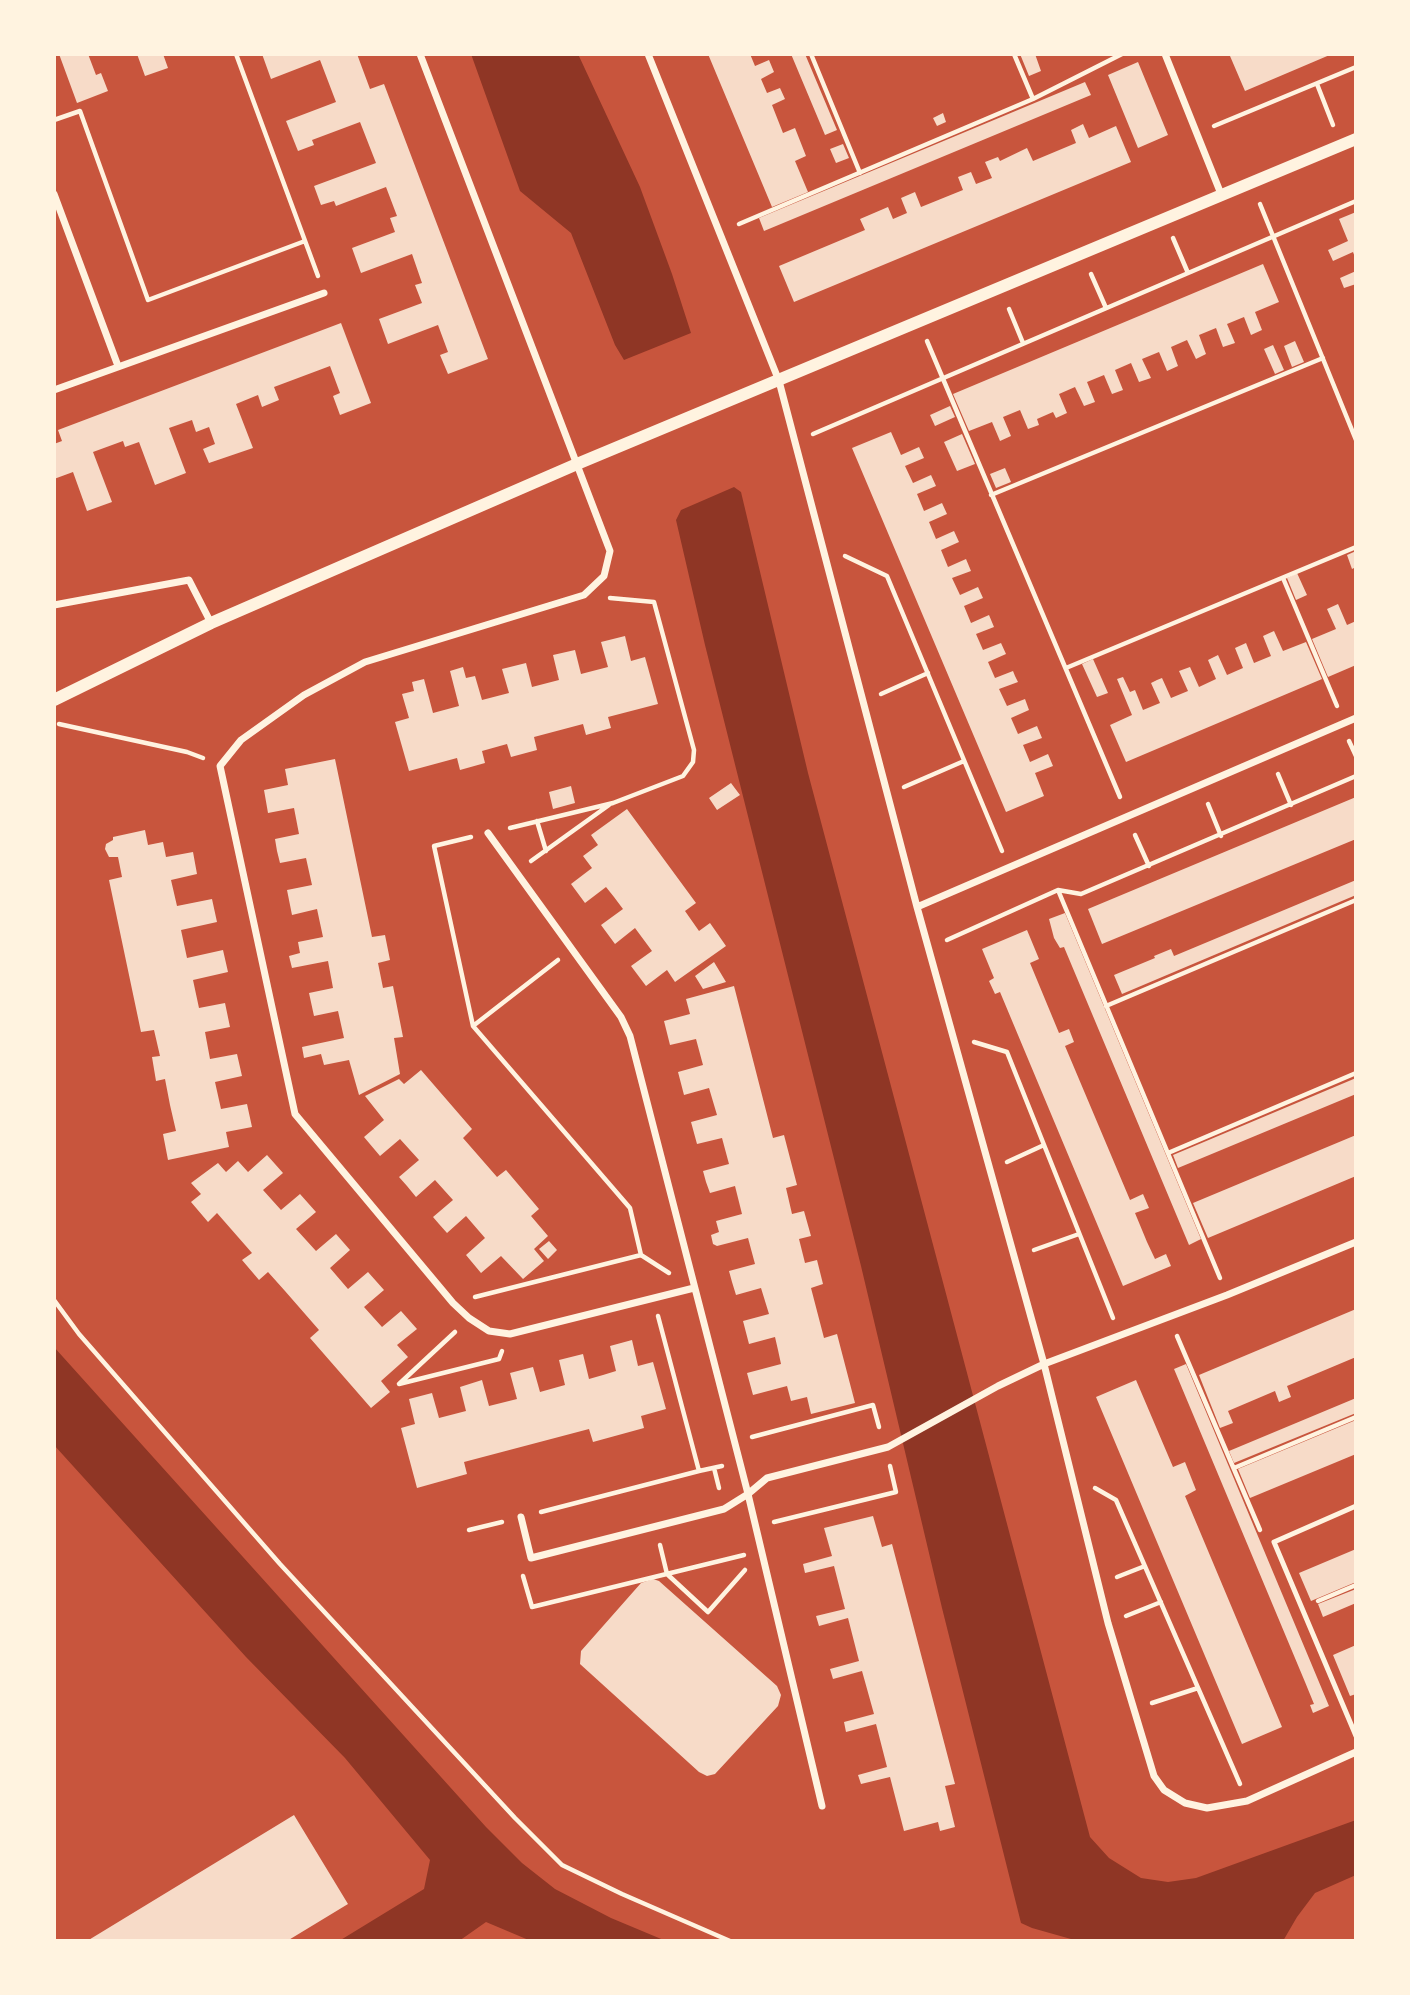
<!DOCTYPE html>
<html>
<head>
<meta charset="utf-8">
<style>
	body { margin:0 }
	#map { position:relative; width:1410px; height:1995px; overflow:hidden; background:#c8553d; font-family:"IBM Plex Sans",sans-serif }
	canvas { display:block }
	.frame { position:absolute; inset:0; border:56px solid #fff3e0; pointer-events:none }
</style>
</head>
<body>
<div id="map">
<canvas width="1410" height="1995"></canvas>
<div class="frame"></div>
</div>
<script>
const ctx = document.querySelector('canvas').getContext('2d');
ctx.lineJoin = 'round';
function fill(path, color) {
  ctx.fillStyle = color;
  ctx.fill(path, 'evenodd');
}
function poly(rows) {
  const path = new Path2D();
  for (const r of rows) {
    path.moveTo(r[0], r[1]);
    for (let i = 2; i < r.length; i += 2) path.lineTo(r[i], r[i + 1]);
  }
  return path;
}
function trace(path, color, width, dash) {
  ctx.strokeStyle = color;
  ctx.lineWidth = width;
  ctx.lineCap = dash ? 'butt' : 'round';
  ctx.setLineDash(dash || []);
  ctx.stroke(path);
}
const water = poly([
	[471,54,578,54,640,187,672,274,691,333,624,360,615,345,571,233,520,191],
	[734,487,741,492,808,773,1090,1837,1109,1858,1141,1878,1168,1882,1196,1878,1356,1820,1356,1875,1315,1893,1297,1917,1283,1941,1078,1941,1032,1928,1021,1923,942,1608,861,1266,705,645,676,520,681,510],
	[54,1347,486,1827,522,1863,555,1889,611,1918,666,1941,531,1941,486,1922,459,1941,339,1941,424,1889,430,1860,345,1758,246,1657,54,1445]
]);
const building = poly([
	[59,54,88,54,96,75,101,73,108,91,77,103],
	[137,54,163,54,168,68,145,76],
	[262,54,357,54,370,89,384,84,488,359,448,374,440,355,448,352,438,325,388,344,379,319,422,303,415,285,422,283,412,254,361,273,352,248,395,232,390,218,397,216,386,187,336,206,334,201,321,205,314,186,376,163,360,122,312,140,314,145,298,151,286,121,336,102,320,60,271,79],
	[708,54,750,54,755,66,769,60,774,72,761,79,767,93,780,88,785,99,772,105,783,133,795,128,806,156,795,161,808,192,772,207],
	[791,54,805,54,837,130,825,135],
	[1020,54,1035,54,1041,71,1029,76],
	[1233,54,1332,54,1245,91,1230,56],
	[1138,62,1168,135,1138,148,1108,75],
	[1085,82,1091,95,764,231,759,218],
	[943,113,946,122,937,126,933,118],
	[1083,124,1089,138,1116,126,1131,162,794,302,779,266,865,230,860,219,888,207,893,219,907,213,901,198,915,192,921,207,963,190,958,177,971,172,976,184,992,178,985,162,998,157,1000,161,1027,148,1033,161,1076,143,1071,130],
	[843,144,849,158,836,163,830,149],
	[1356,212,1356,260,1353,252,1333,261,1328,250,1348,241,1339,219],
	[1263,264,1279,302,1255,312,1262,330,1251,335,1244,317,1227,324,1235,343,1223,347,1216,328,1199,335,1206,354,1196,359,1187,340,1171,347,1178,366,1167,371,1159,352,1142,359,1151,378,1139,382,1131,363,1115,370,1123,390,1112,394,1104,375,1087,382,1095,402,1084,406,1075,387,1059,394,1067,413,1056,418,1053,412,1037,419,1039,425,1028,429,1020,410,1003,417,1011,436,1000,441,992,422,969,431,953,394],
	[1356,271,1356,284,1344,288,1340,278],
	[341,323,371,403,340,415,333,396,340,393,330,366,274,387,279,400,262,407,258,395,236,404,253,448,209,463,203,449,215,444,209,427,196,432,192,420,169,428,186,473,155,485,139,442,125,447,123,441,93,452,112,502,87,511,73,472,54,479,54,444,62,441,58,430],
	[1295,341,1304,362,1292,367,1284,346],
	[1273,345,1284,370,1275,374,1264,349],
	[950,406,955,417,935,426,930,415],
	[891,432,901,455,919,447,924,458,905,466,913,483,931,475,936,486,917,494,924,511,942,503,947,514,929,522,936,539,954,531,959,542,941,550,948,567,966,559,971,571,952,578,960,595,978,587,983,598,964,606,971,623,989,615,994,627,976,634,983,650,1001,643,1006,654,988,662,995,678,1013,671,1015,676,1018,682,999,689,1007,706,1025,699,1029,710,1011,718,1018,734,1037,726,1042,738,1023,745,1030,762,1048,754,1053,766,1035,773,1044,796,1006,812,852,448],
	[962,434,975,464,957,471,944,442],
	[1005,468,1011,482,996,488,990,474],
	[1356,551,1356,567,1352,569,1347,555],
	[1297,573,1307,595,1296,600,1287,578],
	[1338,604,1347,625,1356,621,1356,665,1328,677,1312,639,1336,629,1327,609],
	[1274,631,1283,651,1306,642,1322,679,1126,762,1110,725,1132,715,1117,679,1123,677,1130,692,1135,690,1143,710,1160,703,1151,683,1157,680,1162,678,1171,698,1188,691,1179,671,1190,667,1199,687,1216,679,1208,660,1218,655,1227,675,1243,668,1235,648,1246,643,1254,663,1271,656,1263,636],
	[625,636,631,661,645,657,658,704,608,717,611,728,586,735,583,724,534,737,537,750,511,757,507,744,482,751,485,763,460,770,457,758,409,771,395,722,409,718,402,694,414,691,412,682,424,679,433,713,459,706,450,671,463,667,466,678,475,676,482,700,509,693,502,669,526,663,532,687,559,680,553,655,575,650,581,674,608,667,601,642],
	[1093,659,1108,693,1097,697,1082,664],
	[335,759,372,937,385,935,390,960,378,963,383,988,393,986,403,1037,394,1038,400,1074,359,1095,349,1060,324,1065,321,1054,304,1058,302,1047,344,1038,338,1011,314,1016,309,993,333,988,328,961,292,968,289,956,300,953,298,942,323,937,317,909,292,915,287,890,312,885,306,858,280,863,277,851,275,839,299,834,294,808,268,813,264,790,288,785,285,769],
	[731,783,740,795,717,810,709,798],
	[571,786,575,803,553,809,549,792],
	[1356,797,1356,839,1102,944,1088,909],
	[627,809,696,903,685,911,699,931,710,923,726,946,675,982,667,970,646,986,631,966,652,951,635,928,615,944,601,925,623,909,614,897,606,887,585,903,571,884,592,868,583,856,598,845,591,835],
	[145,830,148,845,163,842,166,857,193,852,197,874,171,880,177,906,212,899,217,922,181,930,187,958,223,950,228,972,193,980,199,1008,225,1003,230,1027,205,1032,210,1059,237,1054,242,1076,215,1082,221,1109,247,1104,252,1127,226,1132,229,1147,168,1160,163,1134,176,1131,170,1105,165,1079,156,1081,152,1057,160,1056,154,1030,141,1032,109,880,122,877,118,857,109,857,105,849,106,844,113,840,113,837],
	[1356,880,1356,895,1122,994,1114,975,1155,958,1154,956,1171,949,1174,956],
	[1065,913,1201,1239,1189,1245,1064,947,1060,948,1054,938,1049,919],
	[1027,930,1039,959,1030,963,1059,1033,1069,1029,1074,1042,1065,1046,1130,1200,1143,1194,1149,1208,1135,1213,1147,1242,1155,1259,1166,1254,1171,1266,1123,1286,1000,992,995,994,989,981,994,978,982,949],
	[714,962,726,982,703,989,695,976],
	[734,986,773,1138,784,1135,797,1185,786,1188,792,1214,804,1211,811,1236,799,1239,805,1263,817,1260,823,1284,811,1288,824,1338,837,1334,855,1403,811,1414,807,1397,791,1401,787,1386,753,1395,747,1373,781,1364,778,1350,775,1337,749,1344,743,1321,769,1314,761,1288,736,1295,732,1282,729,1271,755,1264,748,1238,717,1246,713,1244,711,1235,719,1232,716,1221,742,1214,735,1186,710,1193,706,1182,703,1171,729,1164,722,1138,697,1144,691,1122,717,1115,709,1088,684,1095,678,1072,703,1065,696,1039,670,1045,664,1021,690,1014,686,999],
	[421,1070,472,1129,463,1138,497,1177,506,1170,539,1209,531,1216,548,1236,534,1249,544,1261,523,1279,501,1256,481,1273,466,1255,485,1238,466,1216,447,1233,439,1224,433,1217,453,1200,435,1180,416,1197,407,1186,399,1177,419,1160,400,1139,380,1156,364,1137,384,1120,365,1096,399,1079,404,1084],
	[1356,1078,1356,1094,1178,1168,1173,1155],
	[1356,1135,1356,1176,1208,1238,1193,1203],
	[267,1155,283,1173,263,1190,281,1210,300,1194,316,1212,296,1229,316,1251,336,1234,350,1250,330,1268,348,1289,368,1272,384,1290,364,1307,382,1327,401,1311,417,1329,397,1345,408,1357,381,1381,390,1392,371,1408,310,1338,319,1330,285,1291,268,1272,259,1280,242,1260,252,1253,217,1213,208,1222,191,1202,201,1194,191,1183,218,1163,226,1172,238,1161,248,1172],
	[549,1241,557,1250,548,1259,539,1249],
	[1356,1309,1356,1357,1287,1386,1291,1397,1279,1402,1275,1391,1228,1411,1233,1423,1220,1428,1199,1375],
	[632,1340,638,1366,653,1362,666,1409,641,1416,644,1428,593,1442,589,1429,464,1462,467,1474,417,1488,401,1428,415,1424,409,1399,432,1393,439,1418,466,1411,460,1387,482,1380,489,1406,517,1399,510,1373,533,1367,540,1392,565,1385,559,1360,583,1354,589,1379,603,1375,616,1371,610,1346],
	[1186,1364,1329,1706,1313,1713,1310,1705,1314,1704,1305,1682,1174,1369],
	[1136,1380,1173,1467,1185,1462,1196,1490,1185,1496,1282,1727,1242,1744,1096,1397],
	[1356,1398,1356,1413,1234,1463,1229,1451],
	[1356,1420,1356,1454,1250,1498,1238,1469],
	[873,1516,882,1547,892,1544,955,1784,945,1786,955,1827,940,1831,938,1822,904,1831,890,1777,861,1784,858,1775,887,1767,876,1724,846,1732,844,1722,874,1714,862,1671,833,1679,830,1669,859,1661,848,1618,819,1626,816,1616,845,1609,834,1566,805,1573,803,1564,832,1556,824,1528],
	[1356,1549,1356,1582,1311,1601,1299,1573],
	[653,1579,659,1581,777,1686,781,1695,778,1706,715,1774,707,1776,699,1772,580,1664,581,1651,641,1583],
	[1356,1589,1356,1603,1323,1617,1318,1604],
	[1356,1645,1356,1694,1350,1696,1333,1655],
	[294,1815,348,1904,287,1941,87,1941]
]);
const path = poly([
	[236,54,318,276],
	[811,54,860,173],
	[1014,54,1033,99],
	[1317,84,1333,125],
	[54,120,80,111,148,300,305,241],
	[1214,126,1356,67],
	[1260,204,1356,440],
	[739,224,1033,99,1122,54],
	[1173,238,1188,273],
	[1091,274,1106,308],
	[1009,309,1023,343],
	[927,341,1120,797],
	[813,434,1356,201],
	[991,495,1323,358],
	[845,556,887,576,1002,851],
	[1283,578,1337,706],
	[1066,668,1356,547],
	[881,694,928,673],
	[59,724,187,752,203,758],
	[1349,741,1356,756],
	[1278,774,1291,805],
	[904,787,964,761],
	[1208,804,1221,836],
	[537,821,546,851],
	[510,828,613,803,683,776,693,762,694,750,654,602,610,598],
	[1135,835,1149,866],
	[471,837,434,846,473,1026,630,1208,641,1255,669,1273],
	[531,861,609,805],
	[1058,890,1220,1278],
	[947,940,1058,890,1081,894,1356,776],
	[1106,1006,1356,900],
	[473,1026,558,960],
	[974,1042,1007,1052,1113,1318],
	[1168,1153,1356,1073],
	[1007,1162,1044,1145],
	[1034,1250,1079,1234],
	[475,1297,641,1255],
	[54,1300,79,1334,280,1564,515,1818,562,1865,622,1894,730,1941],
	[658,1316,699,1471,722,1466],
	[455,1332,399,1384,499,1359,502,1351],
	[1177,1336,1260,1530],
	[752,1437,873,1405,879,1427],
	[714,1468,719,1488],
	[1234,1468,1356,1417],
	[1095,1488,1116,1500,1240,1784],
	[541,1512,699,1471],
	[774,1522,896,1492,890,1466],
	[469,1530,502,1522],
	[660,1545,667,1574,708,1612,745,1570],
	[523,1576,532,1607,744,1555],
	[1117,1577,1145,1566],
	[1318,1601,1356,1585],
	[1126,1616,1161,1602],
	[1152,1703,1198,1688]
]);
const service = poly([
	[1356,1506,1274,1542,1356,1736]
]);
const minor = poly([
	[420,54,610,551,604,576,584,595,365,662,304,695,241,740,220,766,295,1114,453,1303,469,1318,489,1331,510,1334,694,1288],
	[648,54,779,381,917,907,1044,1364,1108,1623,1154,1776,1164,1790,1185,1803,1207,1808,1247,1801,1356,1752],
	[1165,54,1221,194],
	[54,194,118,366],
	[54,390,324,293],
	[54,605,189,580,211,623],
	[488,833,621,1017,630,1036,748,1494,767,1478,888,1447,998,1386,1044,1364,1227,1295,1356,1242],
	[917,907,1356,718],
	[521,1517,531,1558,724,1509,748,1494,822,1806]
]);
const tertiary = poly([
	[54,700,211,623,577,464,1356,139]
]);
fill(water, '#8f3625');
fill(building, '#f7dbc8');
trace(path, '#fff3e0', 4.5);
trace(service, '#fff3e0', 5);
trace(minor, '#fff3e0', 7);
trace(tertiary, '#fff3e0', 12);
</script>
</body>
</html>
